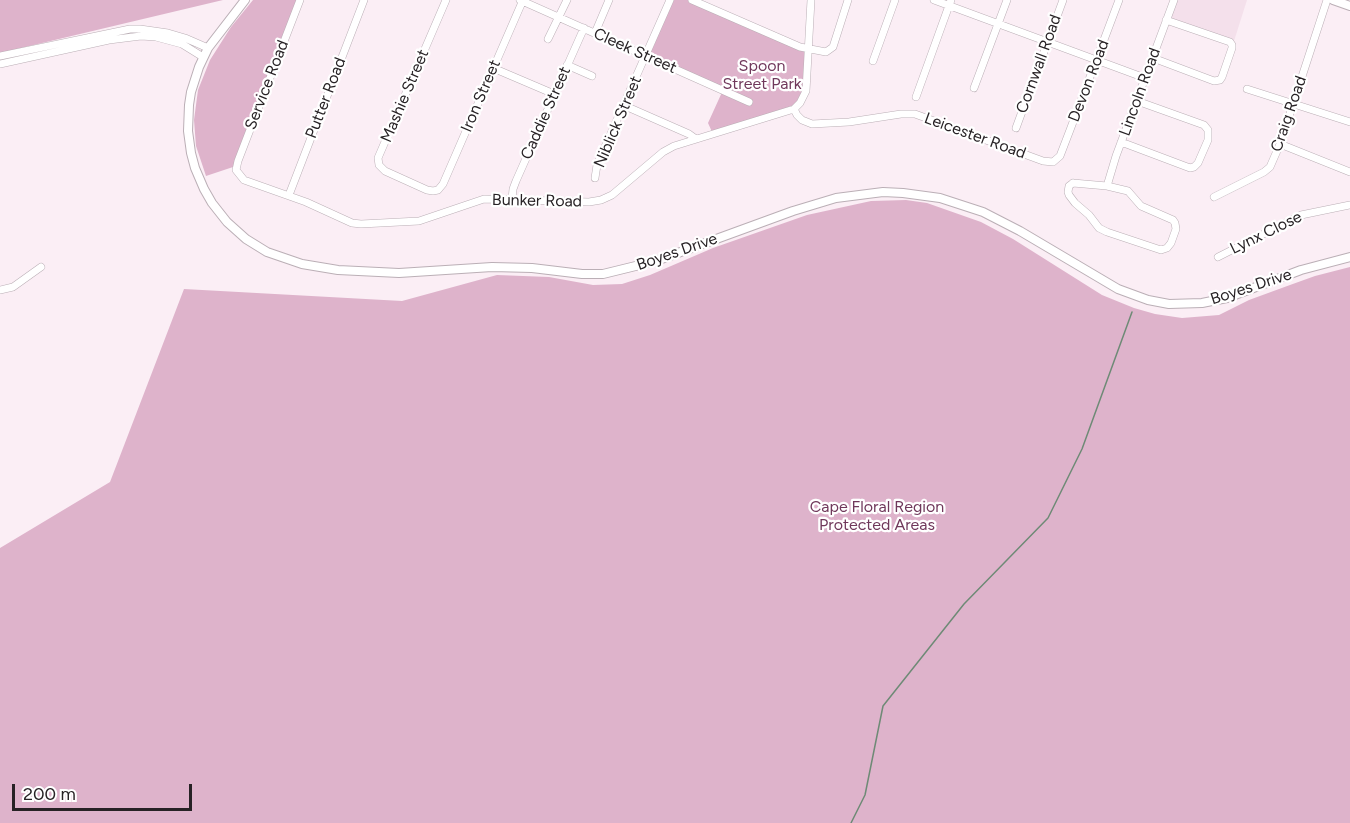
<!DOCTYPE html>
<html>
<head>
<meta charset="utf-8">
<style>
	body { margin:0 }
	#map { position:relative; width:1350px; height:823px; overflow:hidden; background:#fbeef5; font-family:Figtree,sans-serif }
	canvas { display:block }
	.scale { position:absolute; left:12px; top:784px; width:180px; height:27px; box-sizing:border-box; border:3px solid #272225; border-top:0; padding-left:8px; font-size:18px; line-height:21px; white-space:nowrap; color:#272225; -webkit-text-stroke:4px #fff; paint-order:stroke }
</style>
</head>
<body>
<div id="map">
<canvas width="1350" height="823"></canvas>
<div class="scale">200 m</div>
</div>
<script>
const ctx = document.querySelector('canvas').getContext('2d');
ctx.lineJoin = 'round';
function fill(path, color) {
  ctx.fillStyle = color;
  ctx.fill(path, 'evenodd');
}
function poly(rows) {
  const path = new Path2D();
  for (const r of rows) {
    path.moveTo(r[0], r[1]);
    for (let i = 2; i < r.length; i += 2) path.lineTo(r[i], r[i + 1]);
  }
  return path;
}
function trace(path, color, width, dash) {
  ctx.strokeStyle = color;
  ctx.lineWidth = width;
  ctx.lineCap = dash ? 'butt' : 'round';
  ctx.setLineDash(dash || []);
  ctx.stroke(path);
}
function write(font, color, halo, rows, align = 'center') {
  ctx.font = font + ' Figtree,sans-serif';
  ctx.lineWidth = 4.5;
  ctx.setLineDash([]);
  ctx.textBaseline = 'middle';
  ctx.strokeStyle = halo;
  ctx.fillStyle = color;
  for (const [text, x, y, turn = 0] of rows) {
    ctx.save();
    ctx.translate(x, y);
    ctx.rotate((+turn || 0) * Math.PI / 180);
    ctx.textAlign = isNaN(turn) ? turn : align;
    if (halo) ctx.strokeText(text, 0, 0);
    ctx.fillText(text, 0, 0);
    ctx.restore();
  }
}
const built = poly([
	[1174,0,1247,0,1234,41,1231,44,1166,20]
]);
const green = poly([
	[0,0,223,0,0,53],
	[253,0,297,0,233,167,206,176,196,146,194,120,198,90,210,60,231,27],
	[670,0,692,0,808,48,806,85,800,103,713,134,708,123,723,90,645,56],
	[906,200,927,203,981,222,1013,239,1102,295,1134,308,1155,314,1182,318,1219,315,1249,300,1290,285,1315,276,1350,267,1350,823,0,823,0,548,110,482,184,289,402,301,497,275,549,277,593,285,622,284,650,275,713,248,807,215,871,201]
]);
const stream = poly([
	[851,823,865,795,883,706,964,604,1048,518,1082,449,1132,312]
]);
const minor = poly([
	[300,0,238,161,236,170,244,180,306,202,352,223,361,224,419,221,484,199,589,202,601,200,612,195,663,152,674,146,794,109,800,103,806,91,811,0],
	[446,0,378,158,379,165,385,171,427,190,433,191,438,190,443,184,523,0],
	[520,0,749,102],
	[692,0,800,47,826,52,833,47,848,0],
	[934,0,1145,78],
	[595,33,609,0],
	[548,39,567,0],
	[0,56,130,29,140,29,168,33,185,38,208,48],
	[1153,58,1214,81,1220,80,1222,77,1232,48,1232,45,1230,42,1166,20],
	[873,61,895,0],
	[0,64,109,40,141,36,156,37,182,44,203,57],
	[567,65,592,76],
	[493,68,554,94],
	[974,88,1007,0],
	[1247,89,1350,122],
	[916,97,951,0],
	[623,105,689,134,696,139],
	[794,109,797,115,802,120,812,124,849,122,901,114,915,114,1043,161,1053,162,1060,156,1070,130,1119,0],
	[1016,128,1063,0],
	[1121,142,1190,168,1194,167,1198,163,1208,140,1208,130,1204,125,1137,101],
	[1280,144,1350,172],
	[595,178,597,165,670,0],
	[1073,183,1107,186,1128,191,1141,206,1173,220,1175,223,1176,229,1171,243,1167,248,1161,250,1107,232,1099,228,1089,215,1075,203,1069,195,1068,192,1069,186,1073,183],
	[1107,186,1116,156,1174,0],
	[289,195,364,0],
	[1214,197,1264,172,1270,167,1280,144,1327,0],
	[512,199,513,189,516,181,584,28],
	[1218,257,1301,215,1350,205],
	[0,290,13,287,41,267]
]);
const major = poly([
	[245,0,208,48,199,67,191,92,189,105,188,131,191,153,195,168,204,189,212,203,227,222,246,239,267,252,302,264,338,270,399,273,492,267,532,268,582,274,603,274,656,261,793,211,836,198,883,192,903,193,940,198,983,212,1020,231,1118,289,1148,300,1169,304,1202,303,1227,298,1301,270,1350,257],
	[1333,0,1350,6]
]);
const streetNames = [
	["Cleek Street",635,51,24],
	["Cornwall Road",1039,64,-70],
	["Devon Road",1089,81,-69],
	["Service Road",267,85,-69],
	["Lincoln Road",1140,92,-70],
	["Mashie Street",405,96,-67],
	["Iron Street",481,96,-67],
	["Putter Road",326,98,-69],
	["Caddie Street",546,113,-66],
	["Craig Road",1289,114,-71],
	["Niblick Street",618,122,-67],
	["Leicester Road",975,136,20],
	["Bunker Road",537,201,1],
	["Lynx Close",1266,233,-26],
	["Boyes Drive",677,252,-19],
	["Boyes Drive",1251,287,-18]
];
const parkNames = [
	["Spoon",762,66],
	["Street Park",762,84],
	["Cape Floral Region",877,507],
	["Protected Areas",877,525]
];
fill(built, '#f4e0eb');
fill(green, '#deb3cb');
trace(stream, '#6e8a76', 1.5);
trace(minor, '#bbafb6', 8);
trace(major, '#bbafb6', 10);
trace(minor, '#fff', 7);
trace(major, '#fff', 8);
write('16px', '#272225', '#fff', streetNames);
write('16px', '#70385b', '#fff', parkNames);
</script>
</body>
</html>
